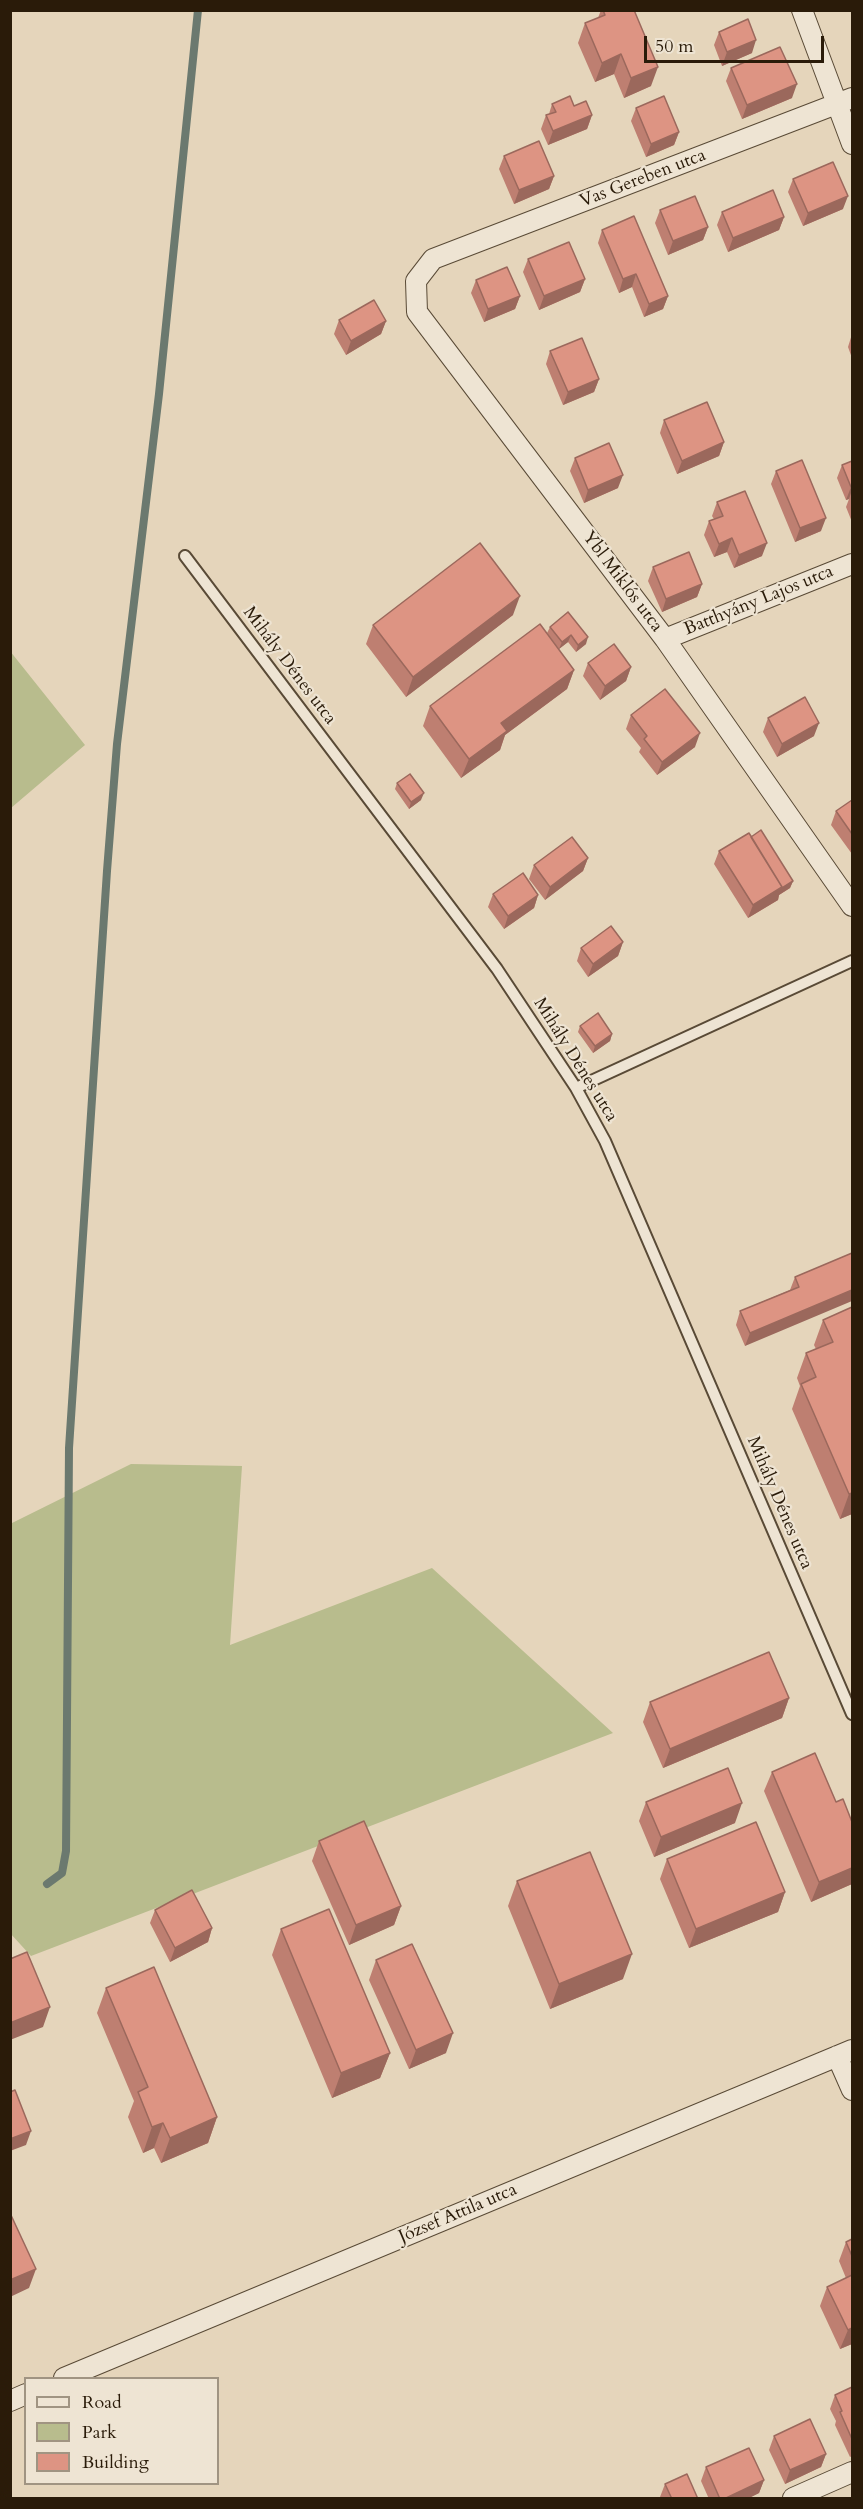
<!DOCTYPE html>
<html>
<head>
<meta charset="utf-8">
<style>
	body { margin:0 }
	#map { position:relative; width:863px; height:2509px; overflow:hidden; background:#e5d5bb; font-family:Cardo,serif }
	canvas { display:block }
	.frame { position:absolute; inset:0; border:12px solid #2a1b09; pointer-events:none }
	.legend { position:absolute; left:24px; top:2377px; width:195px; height:108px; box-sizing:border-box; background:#eee4d3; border:2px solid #a09482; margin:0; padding:8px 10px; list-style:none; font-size:18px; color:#2a1b09 }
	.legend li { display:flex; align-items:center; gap:12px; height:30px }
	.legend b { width:30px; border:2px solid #a09482 }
	.scale { position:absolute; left:644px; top:36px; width:180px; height:27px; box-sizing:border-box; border:3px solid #2a1b09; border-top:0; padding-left:8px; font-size:18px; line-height:21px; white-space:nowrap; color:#2a1b09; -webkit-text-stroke:4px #eee4d3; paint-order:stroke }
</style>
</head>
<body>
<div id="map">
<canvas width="863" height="2509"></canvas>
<div class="frame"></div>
<ul class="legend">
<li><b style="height:8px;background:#eee4d3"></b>Road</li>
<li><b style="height:16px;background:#b8bc8d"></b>Park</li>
<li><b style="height:16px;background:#dd9483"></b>Building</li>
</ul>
<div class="scale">50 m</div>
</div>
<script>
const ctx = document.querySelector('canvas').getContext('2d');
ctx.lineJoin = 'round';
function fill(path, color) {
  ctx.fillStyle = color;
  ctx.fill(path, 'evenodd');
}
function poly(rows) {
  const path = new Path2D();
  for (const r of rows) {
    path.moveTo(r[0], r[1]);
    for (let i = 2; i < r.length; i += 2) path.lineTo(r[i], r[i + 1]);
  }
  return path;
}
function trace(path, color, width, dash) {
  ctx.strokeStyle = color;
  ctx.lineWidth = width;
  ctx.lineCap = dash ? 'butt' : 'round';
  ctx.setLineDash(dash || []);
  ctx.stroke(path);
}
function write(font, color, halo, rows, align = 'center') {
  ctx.font = font + ' Cardo,serif';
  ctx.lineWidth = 4.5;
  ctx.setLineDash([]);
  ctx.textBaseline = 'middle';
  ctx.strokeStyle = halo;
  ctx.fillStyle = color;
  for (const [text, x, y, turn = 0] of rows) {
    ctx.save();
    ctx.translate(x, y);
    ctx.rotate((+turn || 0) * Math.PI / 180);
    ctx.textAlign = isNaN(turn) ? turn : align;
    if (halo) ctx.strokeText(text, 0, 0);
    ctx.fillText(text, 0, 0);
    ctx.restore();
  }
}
const green = poly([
	[10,651,85,745,11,808,10,808],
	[131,1464,242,1466,230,1645,432,1568,613,1733,31,1956,10,1933,10,1524]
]);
const stream = poly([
	[47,1884,62,1873,66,1851,69,1448,107,871,117,744,159,394,198,10]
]);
const service = poly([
	[185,556,497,969,576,1088,605,1141,852,1714],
	[576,1088,852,961]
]);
const minor = poly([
	[802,10,852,144],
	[852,98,433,259,416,281,417,312,665,639,852,906],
	[665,639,852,564],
	[837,2056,852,2090],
	[64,2378,852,2050],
	[10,2401,26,2394],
	[793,2498,852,2472]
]);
const wall = poly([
	[601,10,634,10,651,86,624,98,614,74,595,82,578,43,585,23,598,18],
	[719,32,752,53,722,66,714,45],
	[731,68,792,98,742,119,726,81],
	[552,104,574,106,592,115,587,129,548,145,541,129,546,115,549,114],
	[636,108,679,132,674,145,646,157,631,121],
	[504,156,554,176,549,189,514,204,499,169],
	[793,179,843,209,803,226,788,192],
	[660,210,708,227,703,240,668,255,655,223],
	[722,212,784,217,779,230,728,252,717,225],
	[602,230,668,296,663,309,644,317,632,287,619,293,598,243],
	[528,259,585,279,580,292,539,310,523,272],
	[476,280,520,296,515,309,484,322,471,293],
	[339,320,386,321,381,334,346,355,334,334],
	[852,334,852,358,848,347],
	[550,351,599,379,594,392,563,405,546,364],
	[664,420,724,442,719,456,677,474,660,433],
	[575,458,618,488,584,503,570,471],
	[852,461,852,522,846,507,849,499,846,500,837,478,842,465],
	[776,471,821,531,795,542,771,484],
	[717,502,762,556,734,568,727,552,714,557,704,535,709,521,714,519,712,516],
	[653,567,702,584,697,597,662,612,648,581],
	[568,612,586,644,576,652,568,642,559,649,547,633,550,627],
	[513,615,406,697,366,644,373,625],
	[588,663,631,667,626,681,600,700,583,676],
	[574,670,567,689,505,735,500,750,461,778,423,726,430,706],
	[631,715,695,747,657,775,639,752,641,748,626,729],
	[768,718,814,736,777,757,763,732],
	[397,783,421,800,409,809,395,789],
	[852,800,852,854,831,825,836,811],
	[751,837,793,881,790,888,779,895,778,900,748,918,714,864,719,851],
	[588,858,583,871,545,900,529,879,534,865],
	[493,894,538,895,534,908,504,929,488,907],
	[623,942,618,956,588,977,577,961,581,948],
	[580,1026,612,1034,610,1041,593,1053,578,1032],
	[852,1253,745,1346,736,1325,740,1311,790,1290,795,1277],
	[852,1307,852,1514,840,1519,792,1409,800,1386,797,1378,806,1353,816,1349,814,1345,823,1320],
	[789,1698,782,1718,663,1768,643,1722,650,1702],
	[772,1772,836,1802,852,1822,852,1884,811,1902,764,1791],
	[646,1802,735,1823,654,1857,639,1821],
	[319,1841,401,1906,394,1925,349,1945,312,1861],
	[667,1859,785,1892,778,1912,689,1948,660,1879],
	[517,1881,623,1979,550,2009,508,1906],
	[155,1910,212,1928,208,1942,170,1962,150,1923],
	[281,1929,390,2053,380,2078,332,2098,272,1955],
	[376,1960,446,2053,409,2069,369,1980],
	[106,1988,217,2117,208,2143,161,2163,154,2148,143,2153,128,2117,134,2101,97,2013],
	[852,2239,852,2344,840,2349,820,2306,827,2287,846,2278,839,2261,846,2242],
	[852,2387,852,2456,850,2457,835,2425,836,2421,830,2409,835,2395],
	[774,2436,826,2454,821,2467,785,2484,769,2450],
	[706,2467,764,2480,759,2493,747,2499,709,2499,701,2481],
	[665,2484,698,2499,661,2499,660,2497]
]);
const shadedWall = poly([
	[756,40,752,53,722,66,727,52],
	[621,54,614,74,595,82,602,63],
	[658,67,651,86,624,98,631,78],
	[797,84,792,98,742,119,747,105],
	[592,115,587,129,548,145,553,131],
	[679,132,674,145,646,157,651,144],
	[554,176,549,189,514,204,519,190],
	[848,196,843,209,803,226,808,213],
	[784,217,779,230,728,252,733,238],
	[708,227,703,240,668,255,673,241],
	[636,274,632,287,619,293,623,279],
	[585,279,580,292,539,310,544,296],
	[520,296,515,309,484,322,488,309],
	[668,296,663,309,644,317,649,304],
	[386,321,381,334,346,355,351,341],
	[599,379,594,392,563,405,568,392],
	[724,442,719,456,677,474,682,461],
	[623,475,618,488,584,503,588,490],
	[852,486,852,497,851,493,849,499,846,500,851,487],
	[826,518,821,531,795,542,800,528],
	[732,538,727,552,714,557,719,544],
	[767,543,762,556,734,568,739,555],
	[702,584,697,597,662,612,666,599],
	[520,596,513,615,406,697,413,677],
	[571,635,568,642,559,649,562,642],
	[588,637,586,644,576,652,578,645],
	[631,667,626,681,600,700,605,686],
	[574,670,567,689,505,735,500,750,461,778,469,759,501,723],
	[819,723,814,736,777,757,782,744],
	[700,733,695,747,657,775,662,762],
	[424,793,421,800,409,809,411,802],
	[588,858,583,871,545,900,550,887],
	[793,881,790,888,779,895,778,900,748,918,753,905],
	[538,895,534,908,504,929,508,916],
	[623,942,618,956,588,977,593,964],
	[612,1034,610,1041,593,1053,595,1046],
	[852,1290,852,1301,745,1346,750,1333],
	[852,1493,852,1514,840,1519,849,1494],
	[789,1698,782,1718,663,1768,670,1749],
	[742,1803,735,1823,654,1857,661,1837],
	[852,1868,852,1884,811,1902,819,1882],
	[785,1892,778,1912,689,1948,696,1929],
	[401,1906,394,1925,349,1945,356,1925],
	[212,1928,208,1942,170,1962,175,1948],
	[632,1954,623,1979,550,2009,559,1984],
	[50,2007,43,2027,10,2040,10,2023],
	[453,2033,446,2053,409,2069,416,2050],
	[390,2053,380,2078,332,2098,341,2073],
	[217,2117,208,2143,161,2163,170,2138],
	[163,2123,154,2148,143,2153,152,2127],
	[31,2131,26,2145,10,2151,10,2139],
	[36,2269,29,2288,10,2297,10,2280],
	[852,2328,852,2344,840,2349,848,2330],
	[826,2454,821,2467,785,2484,790,2470],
	[764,2480,759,2493,747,2499,724,2499]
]);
const building = poly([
	[603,10,634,10,658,67,631,78,621,54,602,63,585,23,605,15,603,10],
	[748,19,756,40,727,52,719,32,748,19],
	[780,47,797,84,747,105,731,68,780,47],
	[570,96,574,106,586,101,592,115,553,131,546,115,556,112,552,104,570,96],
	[664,96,679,132,651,144,636,108,664,96],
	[539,141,554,176,519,190,504,156,539,141],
	[833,162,848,196,808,213,793,179,833,162],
	[773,190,784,217,733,238,722,212,773,190],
	[695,196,708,227,673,241,660,210,695,196],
	[634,216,668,296,649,304,636,274,623,279,602,230,634,216],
	[569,242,585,279,544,296,528,259,569,242],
	[507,267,520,296,488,309,476,280,507,267],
	[374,300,386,321,351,341,339,320,374,300],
	[582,338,599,379,568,392,550,351,582,338],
	[707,402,724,442,682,461,664,420,707,402],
	[609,443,623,475,588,490,575,458,609,443],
	[802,460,826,518,800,528,776,471,802,460],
	[852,461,852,486,851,487,842,465,852,461],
	[745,491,767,543,739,555,732,538,719,544,709,521,723,516,717,502,745,491],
	[480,543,520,596,413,677,373,625,480,543],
	[689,552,702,584,666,599,653,567,689,552],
	[568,612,588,637,578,645,571,635,562,642,550,627,568,612],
	[540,624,574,670,501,723,507,731,469,759,430,706,540,624],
	[614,644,631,667,605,686,588,663,614,644],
	[665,689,700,733,662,762,644,739,647,736,631,715,665,689],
	[805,697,819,723,782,744,768,718,805,697],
	[410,774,424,793,411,802,397,783,410,774],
	[852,800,852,834,836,811,852,800],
	[761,830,793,881,782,888,782,887,751,837,761,830],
	[749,833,782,887,753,905,719,851,749,833],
	[572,837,588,858,550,887,534,865,572,837],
	[523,873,538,895,508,916,493,894,523,873],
	[611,926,623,942,593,964,581,948,611,926],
	[598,1013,612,1034,595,1046,580,1026,598,1013],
	[852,1253,852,1290,750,1333,740,1311,799,1287,795,1277,852,1253],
	[852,1307,852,1493,849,1494,801,1384,816,1377,806,1353,833,1342,823,1320,852,1307],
	[769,1652,789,1698,670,1749,650,1702,769,1652],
	[815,1753,836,1802,843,1799,852,1822,852,1868,819,1882,772,1772,815,1753],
	[728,1768,742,1803,661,1837,646,1802,728,1768],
	[364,1821,401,1906,356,1925,319,1841,364,1821],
	[756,1822,785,1892,696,1929,667,1859,756,1822],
	[590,1852,632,1954,559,1984,517,1881,590,1852],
	[192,1890,212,1928,175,1948,155,1910,192,1890],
	[329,1909,390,2053,341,2073,281,1929,329,1909],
	[412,1944,453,2033,416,2050,376,1960,412,1944],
	[27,1952,50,2007,10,2023,10,1959,27,1952],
	[154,1967,217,2117,170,2138,163,2123,152,2127,138,2092,148,2087,106,1988,154,1967],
	[15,2090,31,2131,10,2139,10,2092,15,2090],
	[10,2213,36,2269,10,2280,10,2213],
	[852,2239,852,2256,846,2242,852,2239],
	[852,2275,852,2328,848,2330,827,2287,852,2275],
	[852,2387,852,2439,840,2412,842,2411,835,2395,852,2387],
	[810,2419,826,2454,790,2470,774,2436,810,2419],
	[749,2448,764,2480,724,2499,720,2499,706,2467,749,2448],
	[687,2474,698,2499,672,2499,665,2484,687,2474]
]);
const streetNames = [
	["Vas Gereben utca",643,179,-21],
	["Ybl Miklós utca",622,582,53],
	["Batthyány Lajos utca",759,601,-22],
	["Mihály Dénes utca",289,666,53],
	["Mihály Dénes utca",575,1060,58],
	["Mihály Dénes utca",779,1503,67],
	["József Attila utca",458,2214,-23]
];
fill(green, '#b8bc8d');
trace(stream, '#6b796f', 8);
trace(service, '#594a36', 14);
trace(minor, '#594a36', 22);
trace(service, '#eee4d3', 10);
trace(minor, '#eee4d3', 20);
fill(wall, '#be7f71');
fill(shadedWall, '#9b685c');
fill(building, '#dd9483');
trace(building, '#9b685c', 1.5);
write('18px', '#2a1b09', '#eee4d3', streetNames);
</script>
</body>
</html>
